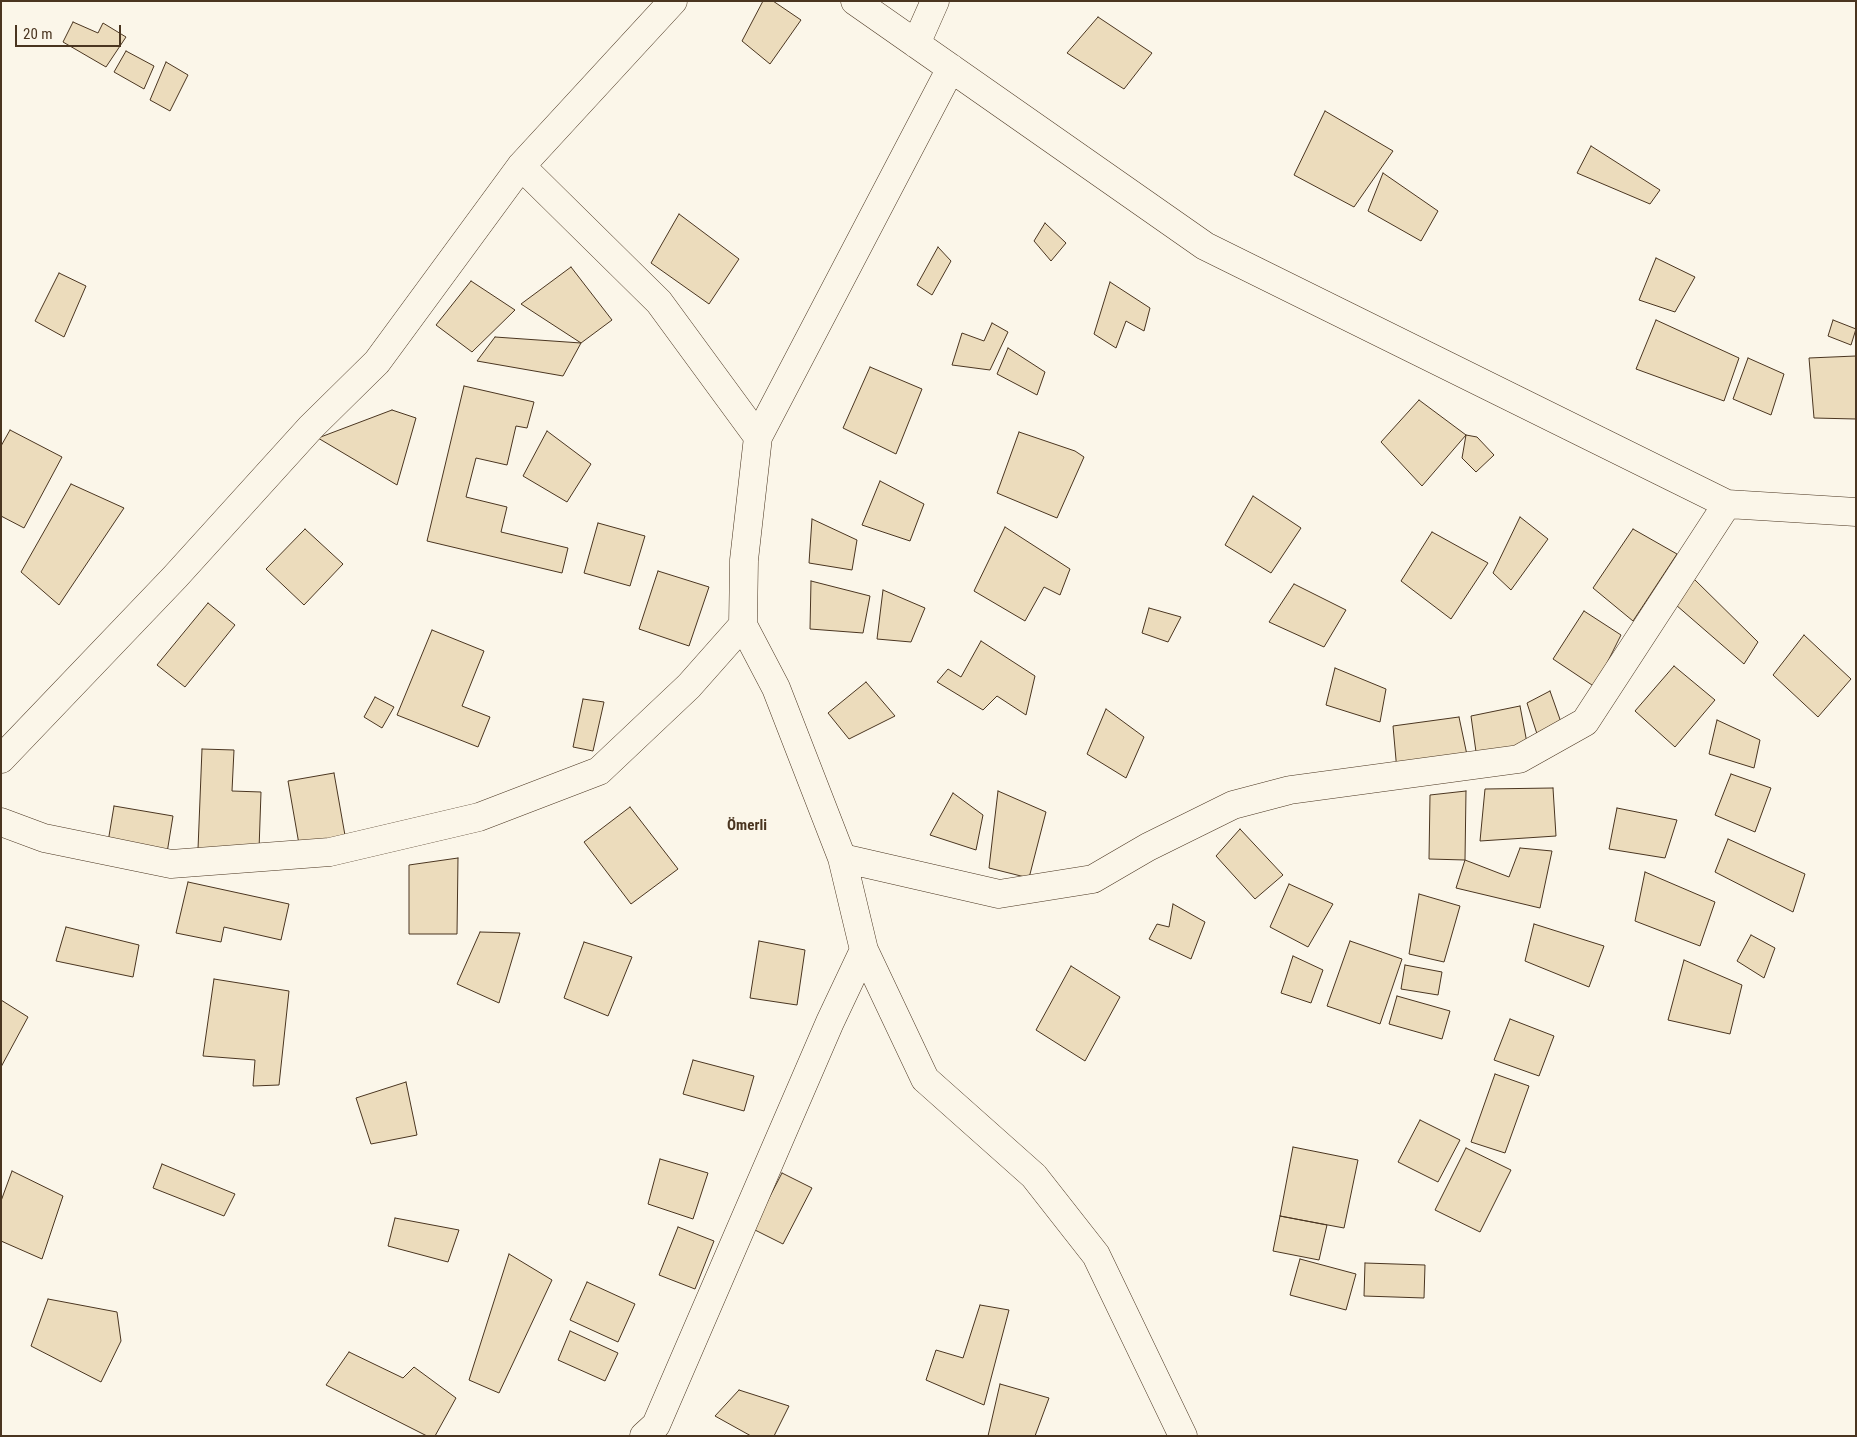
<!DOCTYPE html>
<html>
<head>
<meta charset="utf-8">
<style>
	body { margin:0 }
	#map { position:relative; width:1857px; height:1437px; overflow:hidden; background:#fbf6e9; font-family:"Roboto Condensed",sans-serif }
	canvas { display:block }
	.frame { position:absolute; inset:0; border:2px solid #4a3520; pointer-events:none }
	.scale { position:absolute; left:15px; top:25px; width:106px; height:22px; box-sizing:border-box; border:2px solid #4a3520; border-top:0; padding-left:6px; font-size:15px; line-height:18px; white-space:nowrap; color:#4a3520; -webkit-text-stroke:4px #fbf6e9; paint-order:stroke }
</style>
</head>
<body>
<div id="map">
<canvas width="1857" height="1437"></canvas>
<div class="frame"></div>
<div class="scale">20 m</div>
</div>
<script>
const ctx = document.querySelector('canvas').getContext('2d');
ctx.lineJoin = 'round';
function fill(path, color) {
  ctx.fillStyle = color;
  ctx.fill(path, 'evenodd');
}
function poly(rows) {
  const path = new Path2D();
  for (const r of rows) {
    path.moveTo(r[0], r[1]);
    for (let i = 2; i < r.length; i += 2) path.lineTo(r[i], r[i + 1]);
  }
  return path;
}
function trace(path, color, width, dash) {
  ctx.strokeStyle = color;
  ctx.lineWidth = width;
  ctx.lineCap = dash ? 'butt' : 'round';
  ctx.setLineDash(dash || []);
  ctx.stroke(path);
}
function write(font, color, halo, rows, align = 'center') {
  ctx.font = font + ' "Roboto Condensed",sans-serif';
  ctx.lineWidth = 4;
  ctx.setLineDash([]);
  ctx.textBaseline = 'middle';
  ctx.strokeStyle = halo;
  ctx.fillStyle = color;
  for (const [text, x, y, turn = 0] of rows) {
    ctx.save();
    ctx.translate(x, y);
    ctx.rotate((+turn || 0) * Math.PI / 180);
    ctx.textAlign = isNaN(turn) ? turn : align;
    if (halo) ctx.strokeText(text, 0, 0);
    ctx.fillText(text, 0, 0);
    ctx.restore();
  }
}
const building = poly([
	[763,1,773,1,801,20,770,64,742,41,763,1],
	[1098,17,1152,53,1124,89,1067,53,1098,17],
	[73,22,98,33,103,23,126,37,106,67,63,42,73,22],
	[126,51,154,66,144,89,114,72,126,51],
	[166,62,188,75,170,111,150,100,166,62],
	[1325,111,1393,151,1354,207,1294,175,1325,111],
	[1591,146,1660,190,1650,204,1577,173,1591,146],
	[1383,173,1438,211,1421,241,1368,211,1383,173],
	[679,214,739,259,709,304,651,263,679,214],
	[1045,223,1066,243,1051,261,1034,241,1045,223],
	[938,247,951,261,932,295,917,285,938,247],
	[1656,258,1695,277,1675,312,1639,300,1656,258],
	[571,267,612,320,581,343,521,304,571,267],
	[59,273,86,286,64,337,35,321,59,273],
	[471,281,515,310,472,352,436,325,471,281],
	[1110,282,1150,308,1144,331,1126,321,1116,348,1094,334,1110,282],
	[1656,320,1739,358,1724,401,1636,369,1656,320],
	[1833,320,1856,329,1851,345,1828,336,1833,320],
	[992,323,1008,332,990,370,952,365,962,333,984,341,992,323],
	[495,337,581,343,563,376,477,361,495,337],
	[1008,348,1045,372,1037,395,997,374,1008,348],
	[1856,356,1856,419,1814,418,1809,358,1856,356],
	[1748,358,1784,374,1771,415,1733,399,1748,358],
	[870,367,922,389,896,454,843,428,870,367],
	[464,386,534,402,527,428,516,426,507,465,476,458,466,497,507,507,501,532,568,548,562,573,427,541,464,386],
	[1419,400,1466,435,1422,486,1381,442,1419,400],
	[392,410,416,418,397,485,318,438,392,410],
	[10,430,62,457,24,528,1,516,1,446,10,430],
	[547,431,591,464,567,502,523,476,547,431],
	[1019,432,1075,451,1084,457,1057,518,997,493,1019,432],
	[1466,435,1477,437,1494,455,1476,472,1462,458,1466,435],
	[880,481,924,504,910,541,862,525,880,481],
	[71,484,124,508,59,605,21,572,71,484],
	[1253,496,1301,528,1271,573,1225,545,1253,496],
	[1520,517,1548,539,1511,590,1493,573,1520,517],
	[812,519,857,540,852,570,809,563,812,519],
	[598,523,645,536,630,586,584,573,598,523],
	[1005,527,1070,569,1060,595,1044,587,1025,621,974,591,1005,527],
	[305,529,343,564,304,605,266,569,305,529],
	[1633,529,1677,554,1633,621,1593,588,1633,529],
	[1432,532,1488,563,1451,619,1401,581,1432,532],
	[658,571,709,587,689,646,639,629,658,571],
	[1693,578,1758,642,1744,664,1676,605,1693,578],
	[811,581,870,596,863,633,810,629,811,581],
	[1294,584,1346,610,1324,647,1269,622,1294,584],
	[883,590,925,608,911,642,877,639,883,590],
	[208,603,235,625,185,687,157,665,208,603],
	[1149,608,1181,617,1168,642,1142,633,1149,608],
	[1584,611,1621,635,1595,687,1553,659,1584,611],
	[432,630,484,651,462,706,490,717,478,747,397,715,432,630],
	[1804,635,1851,679,1818,717,1773,675,1804,635],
	[981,641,1035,676,1026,715,997,696,983,710,937,682,948,669,961,677,981,641],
	[1674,666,1715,700,1675,747,1635,711,1674,666],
	[1335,668,1386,689,1380,722,1326,705,1335,668],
	[866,682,895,716,849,739,828,713,866,682],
	[1550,691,1562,725,1538,737,1527,703,1550,691],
	[375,697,394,707,382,728,364,717,375,697],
	[583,699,604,702,593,751,573,747,583,699],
	[1520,706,1527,743,1477,759,1471,716,1520,706],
	[1106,709,1144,737,1126,778,1087,754,1106,709],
	[1459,717,1467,755,1397,771,1393,726,1459,717],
	[1717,720,1760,740,1754,768,1709,754,1717,720],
	[202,749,234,750,232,791,261,792,259,850,198,849,202,749],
	[334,773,346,841,300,850,288,781,334,773],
	[1731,774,1771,788,1755,832,1715,815,1731,774],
	[1553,788,1556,836,1480,841,1485,789,1553,788],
	[998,791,1046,812,1029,878,989,868,998,791],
	[1466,791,1465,860,1429,859,1430,795,1466,791],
	[953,793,983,815,976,850,930,835,953,793],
	[114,806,173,816,167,853,108,842,114,806],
	[630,807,678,869,631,904,584,842,630,807],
	[1617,808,1677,820,1665,858,1609,849,1617,808],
	[1240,829,1283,875,1255,899,1216,856,1240,829],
	[1728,839,1805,874,1793,912,1715,872,1728,839],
	[1520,848,1552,851,1540,908,1456,888,1465,860,1509,877,1520,848],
	[458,858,457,934,409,934,409,865,458,858],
	[1645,872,1715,902,1700,946,1635,921,1645,872],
	[188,882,289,904,281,940,224,927,221,942,176,933,188,882],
	[1289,884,1333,904,1308,947,1270,927,1289,884],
	[1419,894,1460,906,1444,962,1409,954,1419,894],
	[1173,904,1205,922,1191,959,1149,939,1157,924,1169,927,1173,904],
	[1534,924,1604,946,1589,987,1525,961,1534,924],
	[66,927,139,945,133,977,56,961,66,927],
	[480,932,520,933,499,1003,457,984,480,932],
	[1751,935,1775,948,1764,978,1737,961,1751,935],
	[759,941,805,950,797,1005,750,998,759,941],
	[1350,941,1402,959,1380,1024,1327,1006,1350,941],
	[584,942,632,957,608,1016,564,998,584,942],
	[1293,956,1323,970,1311,1003,1281,993,1293,956],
	[1684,960,1742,985,1730,1034,1668,1020,1684,960],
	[1405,965,1442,972,1438,995,1401,989,1405,965],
	[1071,966,1120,997,1085,1061,1036,1030,1071,966],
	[214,979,289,991,279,1085,253,1086,255,1060,203,1056,214,979],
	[1397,996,1450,1011,1442,1039,1389,1024,1397,996],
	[1,1000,28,1017,1,1067,1,1000],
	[1510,1019,1554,1036,1539,1076,1494,1060,1510,1019],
	[693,1060,754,1076,744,1111,683,1094,693,1060],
	[1495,1074,1529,1086,1505,1153,1471,1142,1495,1074],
	[406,1082,417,1135,371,1144,356,1098,406,1082],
	[1420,1120,1460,1140,1438,1182,1398,1162,1420,1120],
	[1293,1147,1358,1160,1344,1228,1280,1216,1293,1147],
	[1466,1148,1511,1170,1480,1232,1435,1210,1466,1148],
	[660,1159,708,1173,693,1219,648,1204,660,1159],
	[162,1164,235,1194,224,1216,153,1188,162,1164],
	[12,1171,63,1196,42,1259,1,1241,1,1201,12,1171],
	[782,1173,812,1188,783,1244,753,1229,782,1173],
	[1280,1216,1327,1225,1319,1260,1273,1251,1280,1216],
	[395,1218,459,1230,448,1262,388,1246,395,1218],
	[678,1227,714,1241,695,1289,659,1275,678,1227],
	[509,1254,552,1280,499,1393,469,1380,509,1254],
	[1300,1259,1356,1274,1346,1310,1290,1295,1300,1259],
	[1365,1263,1425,1265,1424,1298,1364,1296,1365,1263],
	[587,1282,635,1304,618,1342,570,1320,587,1282],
	[48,1299,117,1312,121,1341,101,1382,31,1346,48,1299],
	[980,1305,1009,1310,984,1405,926,1380,936,1350,963,1358,980,1305],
	[570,1331,618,1353,605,1381,558,1360,570,1331],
	[349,1352,403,1378,414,1367,456,1398,435,1436,427,1436,326,1385,349,1352],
	[1000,1384,1049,1398,1035,1436,988,1436,1000,1384],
	[739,1390,789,1406,774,1436,751,1436,715,1416,739,1390]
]);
const minor = poly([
	[855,1,1205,246,1727,504,1856,512],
	[916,44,935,1],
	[951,68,758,437,744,560,743,625,776,688,842,858,864,950,925,1079,1034,1176,1096,1255,1183,1436],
	[521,166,659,302,758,437],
	[1,759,175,577,311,427,377,362,521,166,673,1],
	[1,822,44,838,171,864,330,852,479,817,599,771,689,686,743,625],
	[842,858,999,894,1093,879,1148,847,1233,805,1290,790,1519,759,1585,722,1727,504],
	[644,1436,656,1425,830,1022,864,950]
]);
const quarterNames = [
	["Ömerli",747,826]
];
fill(building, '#ecdcbc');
trace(building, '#4a3520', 1);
trace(minor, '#4a3520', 29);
trace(minor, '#fbf6e9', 28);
write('bold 15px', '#4a3520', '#fbf6e9', quarterNames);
</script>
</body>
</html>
